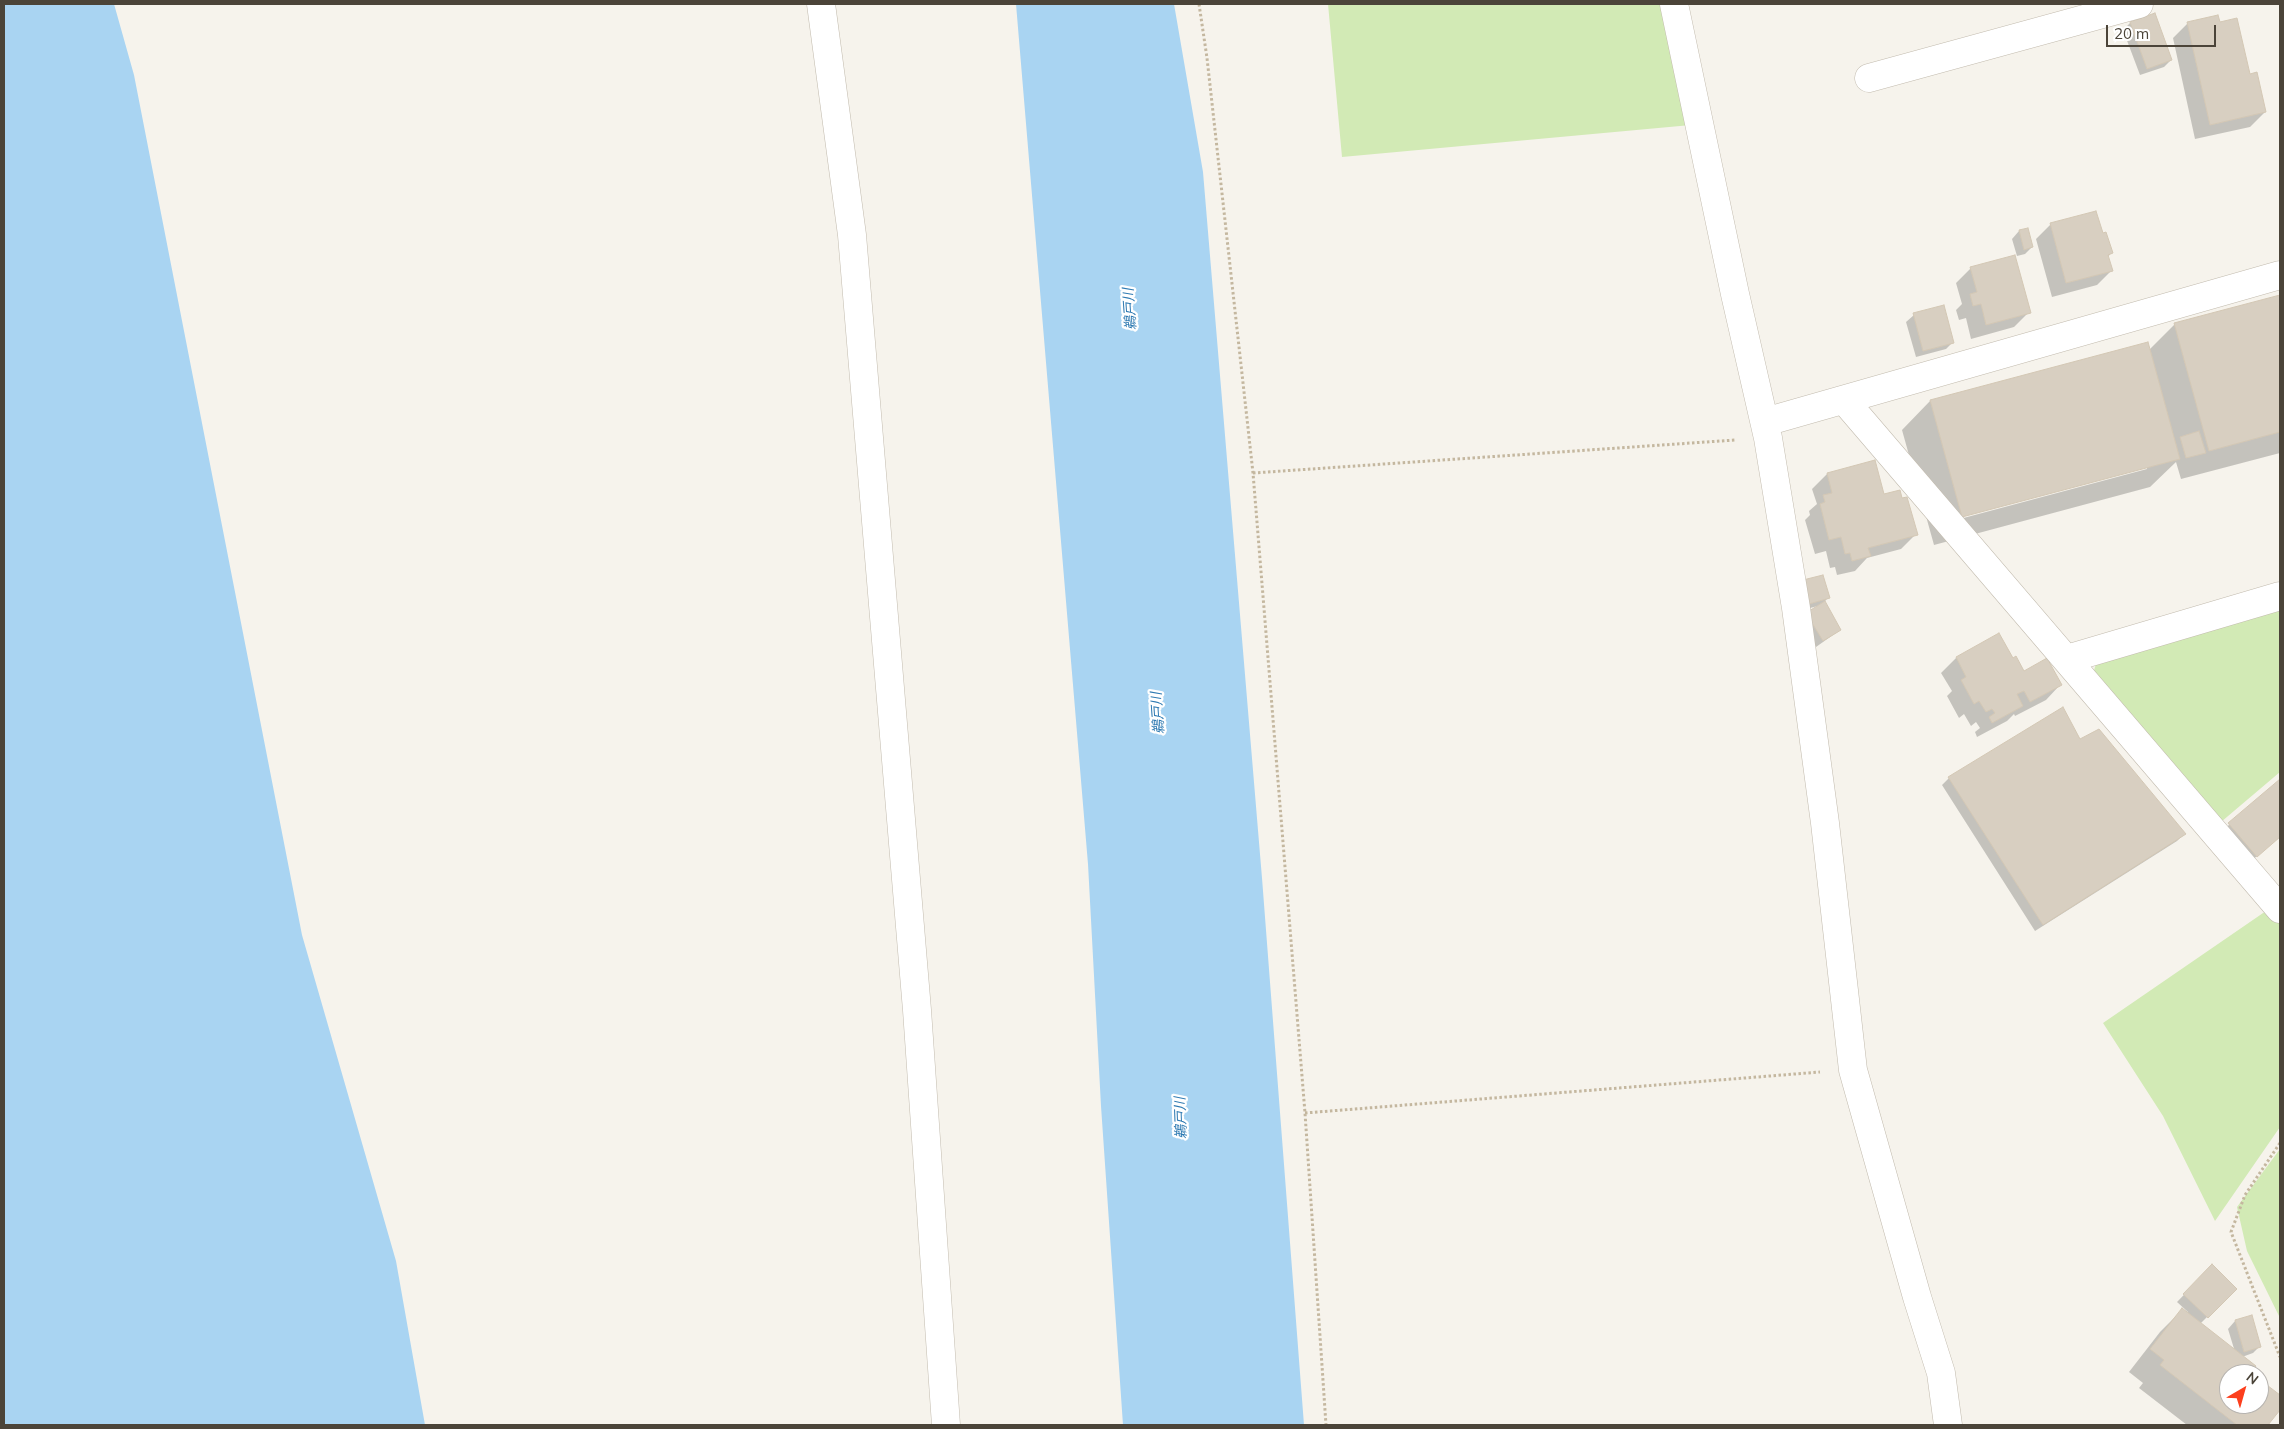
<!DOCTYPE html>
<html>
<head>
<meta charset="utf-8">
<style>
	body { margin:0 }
	#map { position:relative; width:2284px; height:1429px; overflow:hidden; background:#f6f3ec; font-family:Mulish,sans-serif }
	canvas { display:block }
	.frame { position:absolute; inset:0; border:5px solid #4b4439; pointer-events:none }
	.north { position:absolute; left:2219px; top:1364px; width:50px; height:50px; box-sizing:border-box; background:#fff; border:1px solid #b7b4b0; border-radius:50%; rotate:38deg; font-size:14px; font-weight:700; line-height:20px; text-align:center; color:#4b4439 }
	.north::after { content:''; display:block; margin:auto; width:18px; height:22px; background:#fc3f1d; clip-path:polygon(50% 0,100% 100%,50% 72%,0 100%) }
	.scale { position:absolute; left:2106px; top:25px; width:110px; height:22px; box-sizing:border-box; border:2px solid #4b4439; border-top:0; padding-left:6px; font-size:15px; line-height:18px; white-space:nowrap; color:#4b4439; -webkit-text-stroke:4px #fff; paint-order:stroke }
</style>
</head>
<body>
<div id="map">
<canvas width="2284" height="1429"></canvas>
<div class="frame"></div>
<div class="north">N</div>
<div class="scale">20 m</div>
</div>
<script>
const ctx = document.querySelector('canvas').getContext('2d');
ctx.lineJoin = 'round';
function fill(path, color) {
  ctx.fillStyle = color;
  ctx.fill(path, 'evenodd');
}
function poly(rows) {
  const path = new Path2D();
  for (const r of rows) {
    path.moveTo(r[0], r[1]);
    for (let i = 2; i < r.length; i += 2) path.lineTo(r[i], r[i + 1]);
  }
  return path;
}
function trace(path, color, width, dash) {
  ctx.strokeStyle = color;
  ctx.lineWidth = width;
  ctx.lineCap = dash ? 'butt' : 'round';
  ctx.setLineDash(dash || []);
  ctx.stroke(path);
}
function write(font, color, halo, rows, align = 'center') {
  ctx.font = font + ' Mulish,"Noto Sans JP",sans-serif';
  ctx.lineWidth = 4.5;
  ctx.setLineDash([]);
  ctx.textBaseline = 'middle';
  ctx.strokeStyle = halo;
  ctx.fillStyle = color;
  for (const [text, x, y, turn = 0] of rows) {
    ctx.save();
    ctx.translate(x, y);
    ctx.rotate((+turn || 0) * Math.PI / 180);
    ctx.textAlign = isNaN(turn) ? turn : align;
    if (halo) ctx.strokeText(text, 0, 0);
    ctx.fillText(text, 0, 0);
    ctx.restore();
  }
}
const green = poly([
	[1328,4,1663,4,1691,125,1342,157],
	[2280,606,2280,772,2221,822,2093,674,2097,660],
	[2266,911,2280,918,2280,1127,2215,1221,2163,1116,2103,1023],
	[2280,1149,2280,1318,2247,1251,2237,1207]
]);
const water = poly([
	[4,4,114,4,134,75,302,935,396,1261,425,1425,4,1425],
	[1016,4,1174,4,1203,172,1262,878,1304,1425,1123,1425,1101,1106,1088,864]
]);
const shadow = poly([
	[2154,15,2171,60,2164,67,2140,75,2123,30,2130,23],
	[2188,23,2219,23,2249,75,2265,112,2250,127,2195,139,2173,38],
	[2051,224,2102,235,2111,253,2108,257,2112,270,2097,285,2052,297,2036,239],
	[2027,229,2032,247,2025,254,2017,256,2012,239,2019,231],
	[1971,268,2029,312,2014,327,1971,339,1966,318,1959,320,1956,310,1962,304,1956,283],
	[2280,296,2280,453,2181,479,2176,462,2150,487,1934,545,1902,430,1930,401,2149,350,2175,324],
	[2147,467,2147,469,1956,520,1956,518],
	[1914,315,1953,342,1946,349,1916,357,1906,322],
	[1827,474,1883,496,1916,534,1901,549,1867,558,1855,571,1837,575,1835,567,1830,568,1826,551,1815,554,1805,520,1810,515,1809,511,1817,504,1812,489],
	[1796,588,1828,598,1824,602,1840,630,1816,647,1799,621,1818,606,1802,610],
	[1999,635,2012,660,2024,672,2060,685,2046,700,2015,716,2014,714,2007,721,1977,737,1975,732,1980,728,1976,722,1971,726,1964,714,1959,718,1947,696,1952,691,1941,673,1956,658],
	[2062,709,2080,741,2184,834,2177,841,2035,931,1942,785,1949,778],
	[2280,781,2280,836,2249,863,2222,831],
	[2212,1266,2235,1289,2200,1324,2235,1352,2228,1329,2235,1321,2260,1346,2253,1353,2242,1357,2251,1374,2229,1374,2229,1404,2259,1404,2259,1380,2280,1397,2280,1408,2266,1425,2187,1425,2139,1388,2143,1383,2129,1372,2160,1332,2182,1310,2187,1314,2188,1312,2177,1302]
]);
const building = poly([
	[2155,13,2172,60,2147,69,2130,22,2155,13],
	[2218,15,2220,22,2237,18,2250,74,2257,72,2266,112,2210,125,2187,22,2218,15],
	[2096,211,2103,233,2106,232,2113,253,2108,255,2113,271,2066,283,2050,223,2096,211],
	[2028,228,2033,247,2024,250,2019,230,2028,228],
	[2015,255,2031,313,1986,325,1981,304,1973,306,1970,294,1977,292,1970,267,2015,255],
	[2280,295,2280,432,2209,451,2174,323,2280,295],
	[1944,305,1954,343,1923,351,1913,313,1944,305],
	[2148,342,2180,459,1962,517,1930,400,2148,342],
	[2199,431,2206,453,2186,458,2180,437,2199,431],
	[1875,460,1884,494,1900,490,1902,498,1907,497,1918,535,1868,548,1871,556,1852,561,1850,553,1845,554,1841,537,1829,540,1820,504,1825,502,1823,495,1832,493,1827,473,1875,460],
	[1823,575,1830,598,1809,604,1803,580,1823,575],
	[1825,601,1841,630,1823,641,1806,613,1825,601],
	[1999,633,2013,658,2016,656,2024,671,2047,658,2062,685,2030,702,2024,691,2017,694,2023,706,1992,723,1989,717,1995,713,1992,709,1986,712,1979,701,1974,704,1961,680,1966,677,1956,657,1999,633],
	[2063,707,2080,739,2099,729,2186,834,2043,925,1948,777,2063,707],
	[2280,779,2280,837,2257,857,2228,823,2280,779],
	[2212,1264,2237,1289,2208,1318,2183,1294,2212,1264],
	[2182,1308,2256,1366,2251,1373,2253,1374,2229,1374,2229,1404,2259,1404,2259,1379,2280,1395,2280,1410,2268,1425,2237,1425,2160,1365,2164,1360,2150,1349,2182,1308],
	[2252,1315,2261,1347,2244,1352,2235,1320,2252,1315]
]);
const path = poly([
	[1199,4,1207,58,1253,473,1305,1113,1326,1425],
	[1253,473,1735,440],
	[1305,1113,1820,1072],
	[2280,1143,2245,1195,2231,1232,2280,1357]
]);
const minor = poly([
	[821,4,852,235,917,1010,946,1425],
	[1674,4,1735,294,1768,438,1796,608,1825,823,1853,1070,1917,1297,1941,1373,1948,1425],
	[1869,78,2139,4],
	[1844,400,2280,909],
	[1765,422,2280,275],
	[2067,659,2280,596]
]);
const waterNames = [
	["鵜戸川",1130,309,-94],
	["鵜戸川",1158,713,-94],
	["鵜戸川",1181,1118,-92]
];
fill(green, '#d2eab5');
fill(water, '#a9d4f2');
fill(shadow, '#0003');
fill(building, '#d8cfc1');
trace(building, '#d3c7b4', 1);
trace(minor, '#c2bbae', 29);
trace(path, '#c4b79f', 3, [2.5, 2.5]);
trace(minor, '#fff', 28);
write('italic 14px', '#2e7ab2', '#fff', waterNames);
</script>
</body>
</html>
